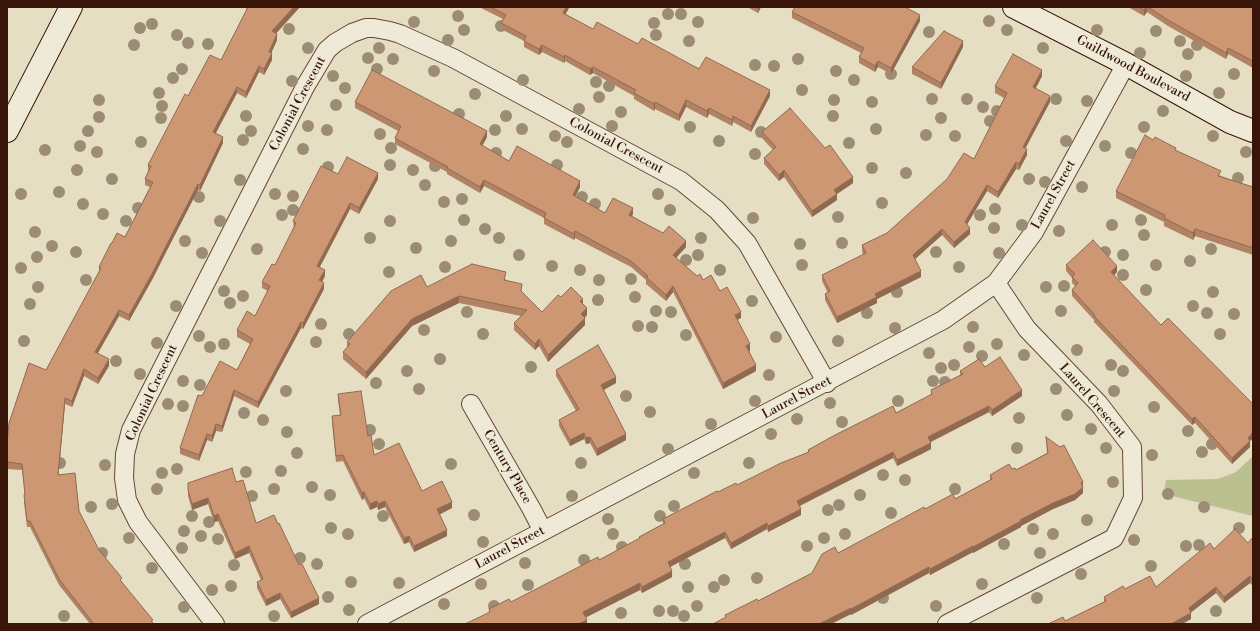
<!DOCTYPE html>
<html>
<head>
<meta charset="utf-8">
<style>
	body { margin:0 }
	#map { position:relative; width:1260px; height:631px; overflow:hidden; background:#e6dec3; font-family:"Libre Bodoni",serif }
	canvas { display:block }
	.frame { position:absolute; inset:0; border:8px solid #381508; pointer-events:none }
</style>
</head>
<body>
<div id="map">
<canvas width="1260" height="631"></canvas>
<div class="frame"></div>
</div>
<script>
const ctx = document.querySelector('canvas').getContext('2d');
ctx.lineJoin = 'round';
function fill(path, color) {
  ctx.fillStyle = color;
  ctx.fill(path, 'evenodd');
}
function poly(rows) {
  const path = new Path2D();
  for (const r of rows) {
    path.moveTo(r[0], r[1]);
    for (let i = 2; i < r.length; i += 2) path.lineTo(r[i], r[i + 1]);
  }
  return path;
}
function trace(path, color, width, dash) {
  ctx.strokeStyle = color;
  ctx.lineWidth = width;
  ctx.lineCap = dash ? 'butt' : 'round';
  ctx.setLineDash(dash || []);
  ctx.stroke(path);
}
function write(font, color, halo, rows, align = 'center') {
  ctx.font = font + ' "Libre Bodoni",serif';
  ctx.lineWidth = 4;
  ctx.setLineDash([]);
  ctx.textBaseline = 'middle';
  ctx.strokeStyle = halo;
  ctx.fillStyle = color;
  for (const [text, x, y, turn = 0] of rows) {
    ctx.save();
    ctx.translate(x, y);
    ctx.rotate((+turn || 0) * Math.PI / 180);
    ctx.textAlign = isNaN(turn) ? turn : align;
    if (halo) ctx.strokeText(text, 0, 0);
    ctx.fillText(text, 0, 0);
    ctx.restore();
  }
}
const green = poly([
	[1253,456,1253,516,1164,494,1166,480,1218,479,1236,472]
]);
const street = poly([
	[471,404,531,508,543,531],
	[215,624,138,522,127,500,124,478,125,454,131,430,306,85,327,50,335,43,352,33,366,28,374,28,390,31,400,34,453,58,681,181,717,210,747,243,827,383],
	[367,624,943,320,996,283,1034,232,1126,64],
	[947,624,1114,538,1133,498,1132,447,1099,404,1027,329,996,283]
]);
const secondary = poly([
	[1014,7,1126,64,1230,122,1253,131],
	[7,131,71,7]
]);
const trees = [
	[668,14],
	[681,14],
	[458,16],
	[989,21],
	[414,22],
	[698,22],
	[654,23],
	[152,24],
	[501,26],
	[140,28],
	[289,29],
	[464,30],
	[1007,30],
	[1097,30],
	[1156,31],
	[929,32],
	[177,35],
	[656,35],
	[448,40],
	[689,41],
	[1180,41],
	[188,43],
	[208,44],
	[134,45],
	[1197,45],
	[308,48],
	[379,48],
	[1043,48],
	[1140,53],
	[1188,54],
	[368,58],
	[393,59],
	[798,59],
	[755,65],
	[774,66],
	[182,69],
	[377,69],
	[434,71],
	[836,71],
	[891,74],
	[1234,74],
	[333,76],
	[1186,76],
	[173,78],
	[523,80],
	[854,80],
	[292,81],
	[596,82],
	[609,86],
	[345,88],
	[802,90],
	[159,93],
	[1219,93],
	[475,94],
	[599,97],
	[932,99],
	[967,99],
	[1056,99],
	[99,100],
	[834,100],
	[1087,101],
	[872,102],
	[336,105],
	[162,106],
	[983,107],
	[579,109],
	[997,111],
	[1163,111],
	[621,112],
	[459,114],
	[246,116],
	[506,116],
	[833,116],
	[99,117],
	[161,118],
	[941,118],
	[990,121],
	[308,126],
	[612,126],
	[690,127],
	[1144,127],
	[522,129],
	[876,129],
	[327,130],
	[495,130],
	[88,131],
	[251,131],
	[761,132],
	[380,134],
	[926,135],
	[555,136],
	[955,136],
	[1213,136],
	[243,140],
	[719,141],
	[1066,141],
	[141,142],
	[567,142],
	[849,143],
	[80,146],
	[1105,146],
	[391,148],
	[303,149],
	[45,150],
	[97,152],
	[1246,152],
	[496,153],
	[1131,153],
	[755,154],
	[390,165],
	[557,165],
	[435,166],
	[328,167],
	[872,168],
	[77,170],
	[413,170],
	[906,173],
	[1238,178],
	[112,179],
	[1029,179],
	[240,180],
	[1045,182],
	[425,185],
	[1082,187],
	[59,192],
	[21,194],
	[275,194],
	[658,194],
	[293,196],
	[199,197],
	[582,197],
	[462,199],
	[444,202],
	[882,203],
	[83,204],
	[595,204],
	[138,208],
	[995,209],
	[293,210],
	[670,210],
	[103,214],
	[282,215],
	[980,215],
	[838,217],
	[753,218],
	[464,220],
	[1141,220],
	[126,221],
	[220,221],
	[390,221],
	[1022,225],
	[1112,225],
	[994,228],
	[485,229],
	[1059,231],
	[35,232],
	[1144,235],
	[370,238],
	[499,238],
	[701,238],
	[185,241],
	[451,241],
	[842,243],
	[800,244],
	[52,246],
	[416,248],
	[257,249],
	[1211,249],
	[76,252],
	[936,252],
	[1105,252],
	[202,253],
	[999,253],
	[519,255],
	[698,255],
	[1123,255],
	[37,257],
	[686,260],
	[1190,261],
	[802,265],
	[1156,265],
	[552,266],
	[445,267],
	[959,267],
	[21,268],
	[580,270],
	[720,270],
	[389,272],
	[1123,275],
	[631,279],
	[86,280],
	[599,280],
	[1064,286],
	[38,287],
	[1046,287],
	[1146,290],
	[224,291],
	[897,292],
	[1213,292],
	[243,296],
	[635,297],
	[598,300],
	[752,301],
	[230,303],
	[30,304],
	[176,306],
	[1193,306],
	[656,311],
	[1061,311],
	[467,312],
	[671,312],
	[867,313],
	[1207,313],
	[1234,314],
	[321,324],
	[638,326],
	[652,327],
	[973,327],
	[895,328],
	[424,330],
	[349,334],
	[483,334],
	[1220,334],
	[686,335],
	[199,336],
	[776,337],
	[24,341],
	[838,341],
	[316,342],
	[157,343],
	[224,344],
	[997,344],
	[210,347],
	[969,347],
	[1077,350],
	[929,353],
	[1024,355],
	[982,356],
	[440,359],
	[116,361],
	[954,365],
	[1111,365],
	[531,367],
	[941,368],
	[407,371],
	[1123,371],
	[140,374],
	[769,375],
	[183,381],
	[933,381],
	[945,382],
	[376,383],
	[200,385],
	[419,389],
	[1056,389],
	[286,391],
	[1114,391],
	[626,396],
	[755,401],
	[898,401],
	[830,403],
	[168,404],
	[183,406],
	[1154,407],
	[650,412],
	[244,413],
	[1067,415],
	[1019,418],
	[797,419],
	[263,420],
	[842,422],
	[711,424],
	[1091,429],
	[370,430],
	[1188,431],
	[287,432],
	[771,434],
	[379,444],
	[1212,444],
	[1017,448],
	[1106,448],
	[668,449],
	[1202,452],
	[297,453],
	[1152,455],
	[60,463],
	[581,463],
	[749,463],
	[451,464],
	[105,465],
	[177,469],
	[281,471],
	[246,472],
	[162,473],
	[694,473],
	[883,475],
	[905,480],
	[1113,482],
	[312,487],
	[157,489],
	[274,489],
	[955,489],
	[1168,494],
	[330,495],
	[860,495],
	[252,496],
	[572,496],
	[112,504],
	[839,505],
	[674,506],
	[91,507],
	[1204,507],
	[828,510],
	[891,513],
	[474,515],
	[192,516],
	[383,516],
	[660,516],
	[608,519],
	[1087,520],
	[209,522],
	[331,528],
	[1239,528],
	[1033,529],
	[184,531],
	[348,534],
	[613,534],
	[845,534],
	[1053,534],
	[201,536],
	[129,538],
	[824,538],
	[218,539],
	[1134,540],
	[483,542],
	[1004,544],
	[1199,545],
	[807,546],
	[1186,546],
	[622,547],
	[182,548],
	[102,553],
	[1040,553],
	[300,558],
	[584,560],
	[525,563],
	[317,564],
	[685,564],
	[234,565],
	[1151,566],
	[152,568],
	[1081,574],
	[757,578],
	[724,580],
	[351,582],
	[399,583],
	[481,584],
	[982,584],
	[528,585],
	[231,586],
	[688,587],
	[714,587],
	[212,590],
	[328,597],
	[883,598],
	[1037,598],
	[444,604],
	[494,606],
	[697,606],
	[936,606],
	[184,607],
	[349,610],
	[659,611],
	[673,611],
	[1216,611],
	[621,613],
	[64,616],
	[274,616],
	[684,616]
];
const wall = poly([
	[244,7,300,7,276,33,277,40,271,53,272,60,264,75,259,72,246,98,237,93,216,133,223,143,200,191,198,190,164,256,153,278,129,321,119,316,98,353,109,366,98,384,84,376,72,407,65,404,58,475,79,511,99,550,122,582,154,624,90,624,59,585,30,527,27,527,24,502,24,495,25,495,22,470,7,469,7,443,46,370,99,272,99,267,112,243,125,237,150,187,145,185,145,179,148,171,148,165,188,96,221,60,247,9],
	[479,7,569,7,565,15,593,29,638,44,770,96,751,132,733,122,732,126,709,114,707,118,686,107,679,121,655,109,654,111,634,99,634,96,593,73,590,75,565,61,564,63,542,52,539,55,524,47,524,41,501,29,501,23,503,19],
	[747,7,761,7,758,13],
	[1128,7,1253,7,1253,68,1228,54,1226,59,1168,26,1147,12,1144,16],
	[792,12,920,21,891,74,878,67,875,72,859,63,859,57,861,53,792,18],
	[963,47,941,89,912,74,912,67],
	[1042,76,1036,88,1050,102,1025,148,1027,155,1019,170,1016,169,998,198,987,191,967,224,970,234,954,248,942,235,915,259,921,277,877,299,877,303,837,323,825,300,825,294,828,293,822,281,822,275,863,255,862,251,862,245,887,233,974,159,1004,98,995,93,995,86],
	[355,102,487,137,482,146,509,161,580,187,575,197,605,213,633,214,632,216,686,247,676,258,697,276,703,280,720,291,741,318,737,320,750,351,749,351,756,371,723,389,673,292,666,301,646,284,646,280,631,267,575,238,574,240,544,224,544,218,484,186,480,193,447,174,447,172,395,144,395,138,398,131,355,108],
	[762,132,853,183,837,194,837,200,812,217,784,177,779,181,764,164,764,158,773,150,762,138],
	[1176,151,1221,176,1253,187,1253,255,1195,236,1193,240,1164,226,1164,222,1116,198,1116,191],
	[338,174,378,179,359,214,350,209,320,267,325,276,322,282,324,289,303,329,301,328,258,408,234,396,222,432,216,431,212,442,207,440,199,461,180,454,180,448,202,396,237,370,250,344,237,337,237,330,255,316,268,291,262,288,262,282,275,265,294,228,293,221],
	[1066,265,1117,272,1114,275,1250,441,1250,447,1232,464,1195,423,1192,425,1094,322,1094,320,1072,296,1072,290,1075,286,1072,283,1072,278,1066,271],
	[506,279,506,280,522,291,522,292,542,312,561,297,583,304,587,315,585,318,585,325,548,362,539,346,535,350,514,330,514,323,521,316,459,303,412,326,366,379,343,359,343,352,347,348,347,342,427,287],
	[985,367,1022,396,992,416,989,412,931,442,931,449,922,454,897,466,893,458,800,506,801,515,768,532,767,529,731,549,725,538,670,567,672,577,642,593,640,590,585,617,587,624,489,613,489,609,511,602,599,560,639,539,639,537,663,524,663,519,718,492,737,485,808,452,808,450,835,436,835,435,896,413,931,395,931,390,960,375,960,371],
	[556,370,616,383,604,390,626,440,597,456,590,443,586,444,584,439,570,446,559,426,559,420,576,411,556,376],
	[338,394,368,436,374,455,422,491,452,508,439,514,447,536,414,552,409,542,404,544,385,507,378,510,377,507,370,510,364,498,362,500,343,461,336,462,332,422,332,416,340,415,338,400],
	[1046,437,1083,482,1083,493,1075,500,1053,509,1021,526,1021,527,973,553,973,552,930,575,929,573,851,615,851,614,831,624,713,624,725,618,725,615,758,601,812,573,838,553,925,509,955,499,990,480,990,475,1012,469,1016,470,1047,453],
	[236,482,256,523,299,565,319,604,291,618,280,599,266,606,257,588,257,582,261,580,249,553,235,559,218,521,214,522,208,504,192,510,188,496,188,483],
	[1253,537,1253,586,1250,583,1224,603,1216,593,1191,612,1191,619,1182,624,1048,624,1065,621,1104,602,1104,597,1125,589,1156,587,1214,549,1248,543]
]);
const shadedWall = poly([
	[294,7,300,7,272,38,272,31],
	[566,7,569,7,569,8,563,19,563,13],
	[758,7,761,7,758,13],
	[1146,7,1147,7,1147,12,1144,16,1144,10],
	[920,15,920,21,891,74,891,68],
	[277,34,277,40,269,58,269,52],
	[963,41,963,47,941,89,941,83],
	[542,45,542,52,539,55,539,49],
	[1228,48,1228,54,1226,59,1226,53],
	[272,53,272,60,264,75,264,69],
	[565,55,565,61,564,63,564,57],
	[878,61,878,67,875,72,875,66],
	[259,66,259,72,246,98,246,92],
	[593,67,593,73,590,75,590,69],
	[1042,70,1042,76,1033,93,1033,87],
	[237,87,237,93,213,138,213,132],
	[770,90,770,96,751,132,751,126],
	[1050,96,1050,102,1023,153,1023,147],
	[686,100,686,107,679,121,679,115],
	[655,102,655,109,654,111,654,104],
	[709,108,709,114,707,118,707,111],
	[733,116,733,122,732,126,732,120],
	[487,131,487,137,480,150,480,144],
	[223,137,223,143,200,191,200,185],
	[1027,149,1027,155,1019,170,1019,164],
	[1016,162,1016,169,998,198,998,192],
	[784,170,784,177,779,181,779,175],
	[378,173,378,179,359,214,359,208],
	[853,177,853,183,834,196,834,190],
	[484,180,484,186,480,193,480,187],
	[580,181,580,187,573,201,573,195],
	[198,184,198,190,164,256,153,278,129,321,129,315],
	[987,185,987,191,965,228,965,222],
	[837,194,837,200,812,217,812,211],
	[350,203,350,209,317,272,317,266],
	[633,208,633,214,629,221,629,215],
	[970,228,970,234,954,248,954,242],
	[942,229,942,235,913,261,913,255],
	[1195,229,1195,236,1193,240,1193,233],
	[575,231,575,238,574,240,574,234],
	[686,241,686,247,673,261,673,255],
	[1117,266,1117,272,1111,278,1111,272],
	[325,270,325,276,319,287,319,280],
	[921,271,921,277,877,299,877,303,837,323,837,317,875,294],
	[324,283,324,289,303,329,303,323],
	[673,286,673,292,666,301,666,295],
	[459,296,459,303,412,326,366,379,366,372,412,319],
	[583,299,583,305,580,301],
	[587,308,587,315,581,321,581,314],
	[119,310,119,316,95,358,95,352],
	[741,312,741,318,735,321,735,315],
	[585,318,585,325,548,362,548,355],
	[301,322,301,328,258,408,258,402],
	[539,339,539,346,535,350,535,344],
	[750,344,750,351,746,353,746,346],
	[109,359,109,366,98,384,98,378],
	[756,365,756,371,723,389,723,383],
	[84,369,84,376,72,407,72,401],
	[616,377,616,383,601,391,601,385],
	[234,390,234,396,222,432,222,426],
	[1022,390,1022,396,992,416,992,410],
	[65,398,65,404,58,481,58,475],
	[989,406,989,412,928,443,928,437],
	[1195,417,1195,423,1192,425,1192,419],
	[216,424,216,431,212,442,212,436],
	[1253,432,1253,439,1250,441,1250,447,1232,464,1232,458,1248,438],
	[584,433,584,439,570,446,570,440],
	[207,434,207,440,199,461,199,455],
	[626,434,626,440,597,456,597,449],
	[590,437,590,443,586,444,586,438],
	[931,443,931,449,897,466,897,460],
	[893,452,893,458,797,507,797,501],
	[1083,482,1083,493,1075,500,1053,509,1021,526,1021,527,973,553,973,547,1020,520],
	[364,492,364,498,362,500,362,493],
	[208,498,208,504,192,510,192,504],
	[377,501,377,507,370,510,370,504],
	[385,501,385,507,378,510,378,504],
	[452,502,452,508,437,516,437,509],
	[801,509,801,515,768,532,768,526],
	[218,514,218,521,214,522,214,516],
	[767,523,767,529,731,549,731,543],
	[447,530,447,536,414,552,414,546],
	[725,532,725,538,668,568,668,562],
	[409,536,409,542,404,544,404,538],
	[249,546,249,553,235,559,235,553],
	[973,546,973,552,930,575,930,569],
	[929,567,929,573,851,615,851,609],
	[672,571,672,577,642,593,642,587],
	[1250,576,1250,583,1224,603,1224,597],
	[640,583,640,590,583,619,583,612],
	[1216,587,1216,593,1189,614,1191,613,1191,619,1182,624,1171,624,1189,608],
	[280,593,280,599,266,606,266,600],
	[319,598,319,604,291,618,291,612],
	[851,608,851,614,831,624,819,624],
	[587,620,587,624,578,624]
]);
const building = poly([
	[248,7,294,7,272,31,277,34,269,52,272,53,264,69,259,66,246,92,237,87,213,132,223,137,200,185,198,184,164,250,153,272,129,315,119,310,95,352,109,359,98,378,84,369,72,401,65,398,58,475,75,473,79,511,99,550,122,578,120,580,153,620,151,621,154,624,94,624,59,579,30,521,27,521,24,495,25,495,22,464,7,462,7,443,9,423,29,363,46,370,101,268,99,267,111,243,112,243,117,233,125,237,153,182,145,179,151,166,148,165,185,94,188,96,210,55,221,60,248,7],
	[491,7,566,7,563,13,593,29,597,22,638,44,642,38,699,69,706,57,770,90,751,126,733,116,732,120,709,108,707,111,686,100,679,115,655,102,654,104,634,93,636,90,593,67,590,69,565,55,564,57,542,45,539,49,524,41,526,36,501,23,506,15,491,7],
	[795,7,905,7,920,15,891,68,878,61,875,66,859,57,864,48,792,12,795,7],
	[1139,7,1146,7,1144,10,1139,7],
	[1148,7,1253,7,1253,61,1228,48,1226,53,1168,20,1148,7],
	[944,31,963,41,941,83,912,67,944,31],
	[1013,54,1042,70,1033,87,1050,96,1023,147,1027,149,1019,164,1016,162,998,192,987,185,965,222,970,228,954,242,942,229,913,255,921,271,875,294,877,297,837,317,825,294,830,291,822,275,866,253,862,245,887,233,947,179,964,153,974,159,1007,93,995,86,1013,54],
	[372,70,487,131,480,144,509,161,517,146,580,181,573,195,605,213,613,198,633,208,629,215,663,233,669,226,686,241,673,255,697,276,700,274,703,280,711,275,720,291,727,287,741,312,735,315,750,344,746,346,756,365,723,383,673,286,666,295,646,277,648,276,631,261,575,231,574,234,544,218,546,213,484,180,480,187,447,168,448,167,395,138,401,126,355,102,372,70],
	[790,108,825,148,830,145,853,177,834,190,837,194,812,211,784,170,779,175,764,158,776,147,762,132,790,108],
	[1145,135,1153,140,1155,137,1176,148,1175,150,1221,171,1218,176,1253,187,1253,248,1195,229,1193,233,1164,218,1165,215,1116,191,1145,135],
	[347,157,378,173,359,208,350,203,317,266,325,270,319,280,324,283,303,323,301,322,258,402,234,390,222,426,216,424,212,436,207,434,199,455,180,448,198,395,202,396,220,361,237,370,253,339,237,330,247,311,255,316,270,286,262,282,272,264,275,265,296,223,293,221,321,166,338,174,347,157],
	[1093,240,1117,266,1111,272,1161,325,1168,318,1253,404,1253,432,1248,438,1250,441,1232,458,1195,417,1192,419,1094,316,1095,315,1072,290,1078,283,1072,277,1075,274,1066,265,1093,240],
	[472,264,506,272,504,280,522,284,521,291,542,312,558,295,561,297,571,287,583,299,580,301,587,308,581,314,585,318,548,355,539,339,535,344,514,323,527,310,459,296,412,319,366,372,343,352,350,344,347,342,391,291,421,275,427,287,472,264],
	[598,345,616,377,601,385,626,434,597,449,590,437,586,438,584,433,570,440,559,420,579,409,556,370,598,345],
	[1000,357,1022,390,992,410,989,406,928,437,931,443,897,460,893,452,797,501,801,509,768,526,767,523,731,543,725,532,668,562,672,571,642,587,640,583,583,612,587,620,578,624,465,624,490,612,489,609,509,599,511,602,598,557,599,560,640,538,639,537,665,523,663,519,717,491,718,492,736,483,737,485,781,463,809,452,808,450,835,435,893,406,896,413,932,394,931,390,963,374,960,371,979,359,985,367,1000,357],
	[361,391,368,436,371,435,374,455,399,443,422,491,442,481,452,502,437,509,447,530,414,546,409,536,404,538,385,501,378,504,377,501,370,504,364,492,362,493,343,455,336,456,332,416,341,415,338,394,361,391],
	[1046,437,1060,447,1064,445,1083,482,1081,483,1083,487,1075,494,1053,503,1020,520,1021,521,973,547,973,546,930,569,929,567,851,609,851,608,819,624,713,624,726,617,725,615,757,599,758,601,812,573,822,554,835,547,838,553,924,507,925,509,953,494,955,499,992,479,990,475,1009,464,1012,469,1015,468,1016,470,1048,453,1046,437],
	[232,468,236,482,243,480,256,523,274,515,278,524,279,523,299,565,302,564,319,598,291,612,280,593,266,600,257,582,263,579,249,546,235,553,218,514,214,516,208,498,192,504,188,490,188,483,232,468],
	[1235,529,1248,543,1253,537,1253,580,1250,576,1224,597,1216,587,1189,608,1191,613,1171,624,1048,624,1063,617,1065,621,1106,601,1104,597,1123,586,1125,589,1150,576,1156,587,1210,543,1214,549,1235,529]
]);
const streetNames = [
	["Guildwood Boulevard",1133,69,28],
	["Colonial Crescent",298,104,-62],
	["Colonial Crescent",616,146,28],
	["Laurel Street",1054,195,-61],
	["Colonial Crescent",152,393,-65],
	["Laurel Street",797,398,-28],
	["Laurel Crescent",1092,401,49],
	["Century Place",507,467,60],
	["Laurel Street",510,548,-28]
];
fill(green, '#bac090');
trace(street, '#644737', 20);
trace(secondary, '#381508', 24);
trace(street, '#efead8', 18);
trace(secondary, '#efead8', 22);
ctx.fillStyle = '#9c8c73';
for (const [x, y] of trees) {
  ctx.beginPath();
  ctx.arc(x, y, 6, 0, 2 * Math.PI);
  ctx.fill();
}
fill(wall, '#b18263');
fill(shadedWall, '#906a50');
fill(building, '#ce9773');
trace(building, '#906a50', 1);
write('13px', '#381508', '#efead8', streetNames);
</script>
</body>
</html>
